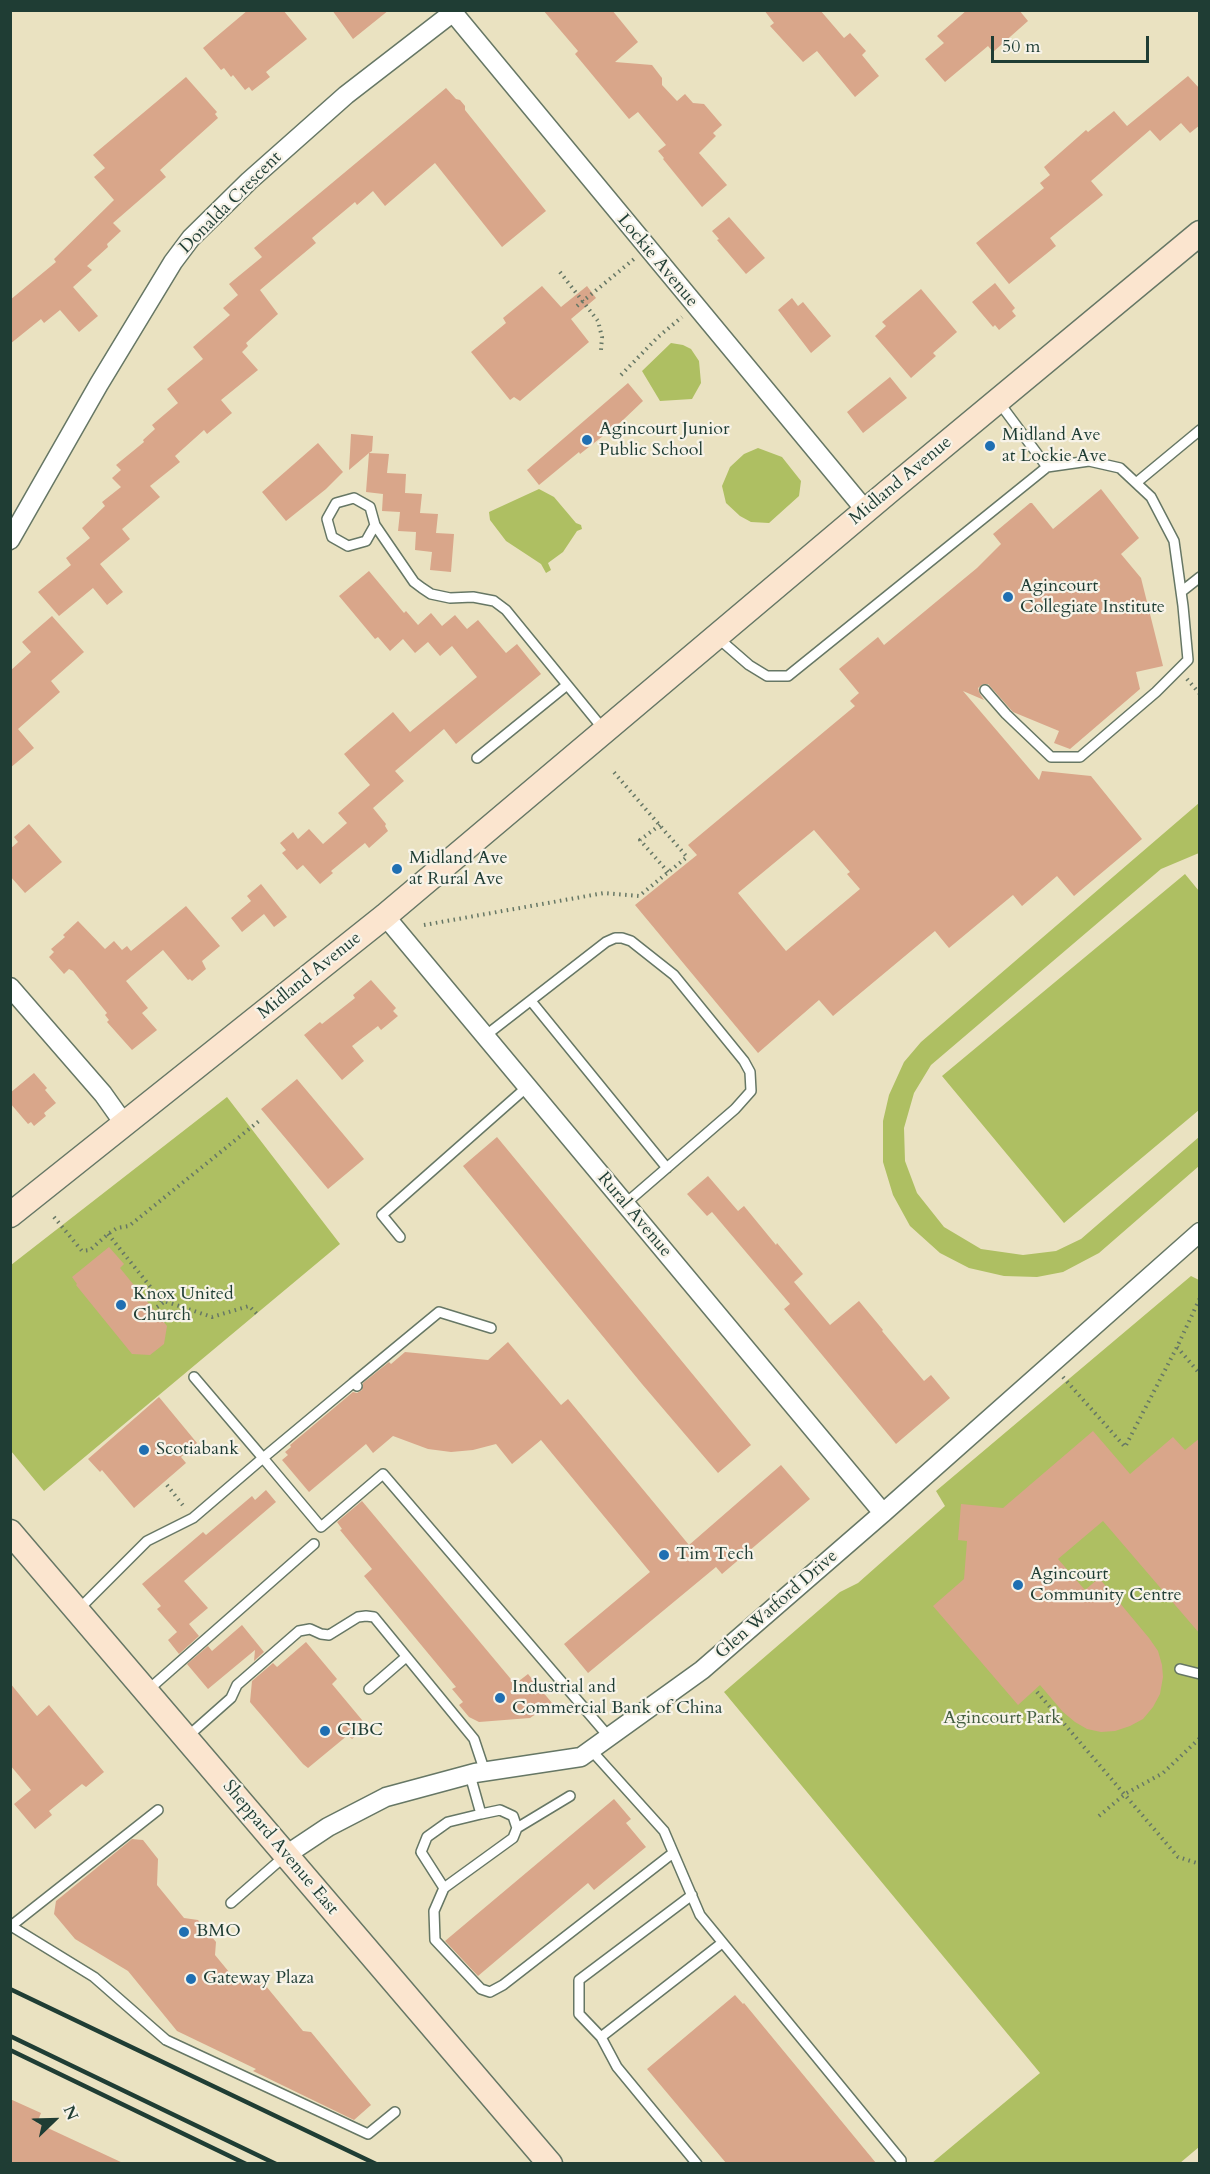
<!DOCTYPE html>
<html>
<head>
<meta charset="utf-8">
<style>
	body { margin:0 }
	#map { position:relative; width:1210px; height:2174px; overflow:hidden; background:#eae2c1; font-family:Cardo,serif }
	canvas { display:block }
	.frame { position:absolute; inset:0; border:12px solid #1f3d34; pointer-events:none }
	.north { position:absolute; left:24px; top:2090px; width:60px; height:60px; -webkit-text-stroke:4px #f7f3e8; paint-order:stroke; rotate:67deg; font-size:16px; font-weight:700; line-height:24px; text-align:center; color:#1f3d34 }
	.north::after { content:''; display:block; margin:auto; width:21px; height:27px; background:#1f3d34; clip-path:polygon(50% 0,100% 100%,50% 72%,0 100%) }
	.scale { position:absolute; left:991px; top:36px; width:158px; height:27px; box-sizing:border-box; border:3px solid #1f3d34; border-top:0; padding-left:8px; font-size:18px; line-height:21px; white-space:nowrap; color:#1f3d34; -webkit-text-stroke:4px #f7f3e8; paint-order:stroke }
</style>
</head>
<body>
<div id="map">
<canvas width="1210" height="2174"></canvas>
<div class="frame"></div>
<div class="north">N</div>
<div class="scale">50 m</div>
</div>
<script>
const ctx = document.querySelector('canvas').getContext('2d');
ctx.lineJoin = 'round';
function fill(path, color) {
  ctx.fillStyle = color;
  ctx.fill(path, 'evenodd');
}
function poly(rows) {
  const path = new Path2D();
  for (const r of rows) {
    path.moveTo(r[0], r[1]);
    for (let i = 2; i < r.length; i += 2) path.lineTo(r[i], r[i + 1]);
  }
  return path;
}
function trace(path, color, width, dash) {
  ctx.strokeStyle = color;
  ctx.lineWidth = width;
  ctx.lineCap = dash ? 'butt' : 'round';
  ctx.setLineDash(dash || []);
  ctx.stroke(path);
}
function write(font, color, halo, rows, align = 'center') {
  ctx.font = font + ' Cardo,serif';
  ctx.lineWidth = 4.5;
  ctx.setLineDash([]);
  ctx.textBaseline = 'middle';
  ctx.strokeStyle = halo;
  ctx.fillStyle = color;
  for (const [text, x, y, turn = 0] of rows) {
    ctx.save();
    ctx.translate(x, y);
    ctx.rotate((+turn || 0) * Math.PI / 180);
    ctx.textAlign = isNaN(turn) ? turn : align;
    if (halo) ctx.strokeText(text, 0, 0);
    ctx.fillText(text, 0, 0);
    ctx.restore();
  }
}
const green = poly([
	[671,343,683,345,691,349,699,361,701,383,692,399,660,401,642,371],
	[758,448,782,457,801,481,799,496,769,523,751,522,740,516,726,503,722,486,730,467,744,454],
	[539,489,554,497,576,523,581,525,582,529,577,531,563,552,548,563,551,570,546,573,541,564,506,541,490,520,489,512],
	[1199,803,1199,853,1161,869,931,1065,914,1093,904,1128,905,1161,917,1193,944,1227,981,1249,1023,1255,1056,1251,1081,1239,1199,1137,1199,1166,1099,1253,1063,1272,1037,1277,1004,1276,969,1268,940,1253,910,1226,893,1195,883,1162,883,1121,889,1095,904,1062,921,1042],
	[1185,874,1199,891,1199,1110,1064,1223,942,1076],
	[227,1097,340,1244,44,1491,11,1451,11,1265],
	[1191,1276,1199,1280,1199,2147,1180,2163,932,2163,1040,2073,724,1692,840,1592,858,1583,945,1506,936,1491]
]);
const building = poly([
	[248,10,283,10,307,39,266,72,270,77,252,91,249,87,245,90,233,75,231,77,224,68,221,70,203,48],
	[332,10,389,10,353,39],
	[543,10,612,10,638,42,615,62,652,65,662,78,662,85,677,101,685,94,693,103,704,104,722,125,713,133,716,136,699,153,727,185,702,207,663,159,664,158,658,151,666,145,638,112,629,119,575,54,578,51],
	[764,10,820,10,844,38,850,33,866,51,862,55,879,76,855,97,817,51,803,62,770,26,774,23],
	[967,10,1019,10,1028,21,993,52,988,46,945,82,925,59,944,43,937,36],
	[1188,76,1200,89,1200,125,1190,133,1181,123,1160,141,1150,130,1091,181,1103,195,1050,238,1056,246,1009,284,976,243,1044,188,1040,183,1050,175,1044,167,1086,130,1088,132,1114,111,1127,126],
	[186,77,217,112,215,114,218,118,160,170,166,177,113,223,121,231,107,244,108,247,87,266,92,270,73,287,98,316,79,332,60,310,44,323,41,319,10,344,10,300,56,262,54,259,114,200,94,177,105,168,93,155],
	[446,88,456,99,460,100,465,106,465,110,546,211,502,247,435,163,385,206,373,191,357,205,355,202,312,238,316,243,260,290,278,314,246,343,248,346,242,352,258,370,221,400,232,413,207,434,204,430,175,456,180,462,150,486,160,497,122,529,130,539,100,564,123,592,107,605,93,588,59,616,38,592,71,565,66,558,90,538,82,528,105,506,102,502,121,487,112,478,121,470,116,465,144,442,143,440,155,429,152,425,178,403,167,389,203,359,193,347,230,315,223,308,238,295,229,284,262,257,254,248],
	[729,217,765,258,746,274,717,240,719,239,712,231],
	[995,283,1015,308,1012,311,1016,316,999,330,995,325,993,327,972,302],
	[542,286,561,307,587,286,596,298,571,319,589,342,520,401,514,397,510,400,471,352,506,323,503,318],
	[921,289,957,332,933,353,936,356,911,378,875,336,886,326,882,322],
	[792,298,798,306,803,302,831,336,811,353,778,310],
	[890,377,907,398,863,433,847,412],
	[628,383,643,401,622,421,580,454,579,452,539,485,527,470],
	[351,434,373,436,372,451,369,453,389,454,387,473,406,474,405,493,422,494,420,513,438,514,436,533,454,534,451,572,430,570,432,552,415,550,416,532,398,531,400,512,382,511,383,494,366,492,369,453,349,470],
	[318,443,343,472,326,489,286,521,262,492],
	[1101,489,1139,538,1121,554,1141,578,1163,666,1136,672,1140,689,1070,749,1054,743,1059,731,1013,712,988,684,983,684,978,688,980,694,984,700,963,691,1039,780,1042,771,1091,776,1142,839,1074,896,1057,876,1022,906,1013,895,949,948,935,931,833,1016,819,1000,758,1053,635,905,697,855,688,845,855,706,850,701,859,693,839,669,878,637,884,645,977,568,1001,544,993,534,1030,503,1032,503,1053,529],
	[814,830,850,872,847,874,860,889,786,951,738,893],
	[369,571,404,613,406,611,418,625,431,613,442,626,455,615,467,629,478,620,506,653,517,644,541,674,456,744,444,729,395,771,404,781,373,808,386,824,385,826,388,831,369,848,365,843,331,871,333,873,320,884,303,865,297,870,282,853,286,850,280,843,293,832,298,839,309,829,323,844,347,823,338,813,370,785,344,754,393,712,410,732,477,677,452,646,440,656,428,642,415,653,403,639,390,651,378,637,375,639,339,596],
	[52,616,84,652,51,681,60,692,18,729,34,748,10,768,10,671,31,652,22,642],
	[29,824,62,862,25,893,10,876,10,849,18,842,14,837],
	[261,884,287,917,274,927,264,914,242,932,231,918,251,901,247,896],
	[186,906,220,946,202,961,206,969,192,981,190,979,188,980,163,950,126,981,148,1008,142,1013,157,1030,132,1050,107,1022,109,1020,105,1015,107,1013,73,971,69,969,64,974,49,957,54,952,51,949,65,937,63,935,78,921,105,949,114,941,122,950,127,946,131,951],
	[371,980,396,1008,393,1011,398,1016,381,1030,378,1026,352,1046,364,1061,342,1080,304,1035,320,1022,322,1024,355,998,353,995],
	[34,1073,47,1088,45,1090,56,1103,44,1113,46,1116,34,1126,31,1122,28,1124,10,1103,10,1093],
	[297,1079,364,1159,328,1189,261,1109],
	[497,1137,751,1445,718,1473,642,1384,463,1166],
	[708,1176,738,1211,744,1206,776,1245,777,1243,803,1274,794,1282,830,1325,859,1301,883,1330,882,1331,924,1381,931,1375,950,1398,896,1444,784,1309,790,1304,712,1212,707,1216,687,1194],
	[109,1247,124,1264,120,1268,167,1326,164,1344,150,1355,132,1354,76,1285,77,1284,72,1277],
	[508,1342,561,1405,568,1399,689,1545,781,1465,810,1499,722,1574,716,1567,588,1673,564,1644,650,1572,541,1440,512,1464,496,1444,473,1450,451,1452,428,1449,393,1436,373,1453,366,1444,309,1492,282,1460,288,1455,285,1452,291,1447,290,1445,353,1392,357,1393,362,1390,363,1383,389,1362,391,1364,405,1352,488,1360],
	[159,1397,197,1443,181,1457,186,1463,134,1508,102,1470,100,1472,88,1459],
	[1093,1431,1130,1474,1173,1437,1185,1450,1200,1438,1200,1634,1103,1521,1058,1559,1085,1590,1099,1578,1149,1638,1158,1651,1162,1665,1163,1677,1160,1694,1153,1707,1143,1719,1130,1726,1115,1731,1101,1732,1087,1729,1075,1722,1063,1712,1040,1685,1018,1705,933,1606,964,1579,967,1541,958,1540,961,1504,1003,1508],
	[266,1490,276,1502,184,1581,208,1608,189,1624,199,1636,179,1654,168,1640,177,1632,157,1609,161,1606,142,1584,203,1532,206,1535,252,1496,255,1500],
	[362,1501,515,1684,528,1674,552,1703,530,1718,479,1722,469,1717,459,1705,463,1702,452,1689,456,1687,364,1576,372,1569,340,1530,342,1529,337,1522],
	[242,1625,264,1652,254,1661,255,1650,208,1689,187,1664,208,1646,212,1651],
	[306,1642,337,1679,332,1684,367,1726,352,1739,348,1735,308,1768,303,1764,250,1702,252,1681,273,1663,277,1667],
	[10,1683,37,1716,49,1705,104,1772,86,1787,82,1784,49,1811,52,1815,35,1829,14,1804,31,1790,10,1765],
	[614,1799,631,1819,626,1823,646,1847,594,1890,588,1883,478,1976,445,1941],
	[132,1839,143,1840,158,1859,157,1885,184,1918,198,1920,216,1942,215,1955,234,1978,261,1980,303,2031,311,2032,371,2105,354,2120,253,2071,256,2069,177,2031,128,1971,75,1939,54,1914,56,1901],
	[735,1995,743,2004,744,2003,876,2163,726,2163,647,2069],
	[10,2099,41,2113,37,2123,123,2163,10,2163]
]);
const path = poly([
	[560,272,598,321,602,337,601,350],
	[577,306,634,259],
	[621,375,658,337,682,317],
	[1187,679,1200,694],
	[660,825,640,840,668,872],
	[424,925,604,893,639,896,687,857,612,770],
	[54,1217,82,1251,90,1250,108,1234,117,1228,129,1226,259,1121],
	[108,1234,161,1300,212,1317,249,1306,259,1316],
	[157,1307,164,1302],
	[1177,1347,1200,1374],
	[1063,1377,1125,1447,1177,1347,1200,1298],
	[167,1485,185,1508],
	[1037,1692,1178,1857,1200,1864],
	[1099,1816,1125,1794,1163,1773,1200,1738]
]);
const lane = poly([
	[998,401,1047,467],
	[1136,483,1200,430],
	[375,525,366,541,348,546,332,537,327,519,336,503,354,498,370,507,375,525,414,582,422,588,431,594,450,598,473,597,494,601,506,610,604,730],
	[1181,592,1200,577],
	[718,638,749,665,767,676,788,676,1047,467,1089,461,1120,468,1151,497,1174,541,1183,606,1188,660,1156,692,1080,757,1051,757,1006,714,985,690],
	[477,758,567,685],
	[531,1001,667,1168],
	[485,1036,606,942,615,938,622,938,631,941,674,975,744,1061,750,1072,751,1091,735,1109,625,1204],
	[400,1237,382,1215,527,1087],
	[194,1377,263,1458,353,1383,357,1386],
	[353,1383,439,1312,491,1328],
	[78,1610,147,1541,193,1518,263,1458,321,1527,383,1474,609,1737],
	[1180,1669,1200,1674],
	[369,1689,406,1657],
	[148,1690,314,1544],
	[187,1737,231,1698,237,1685,299,1631,310,1629,321,1634,329,1635,358,1617,366,1616,374,1617,474,1739,485,1772],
	[591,1750,664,1831,700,1915,901,2160,901,2164],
	[470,1775,481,1814],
	[158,1810,11,1926,94,1977,166,2040,368,2134,395,2112],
	[517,1828,570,1796],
	[444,1888,421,1852,427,1837,448,1822,481,1814,500,1810,513,1816,517,1828,513,1838,444,1888,434,1911,435,1940,481,1989,490,1992,503,1985,673,1853],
	[231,1903,286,1855],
	[601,2037,579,2014,579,1980,692,1895],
	[697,2164,617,2067,601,2037,722,1943]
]);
const street = poly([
	[451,10,866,511],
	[10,540,99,384,173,262,191,238,249,181,346,95,456,10],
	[385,916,883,1513],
	[10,987,103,1094,125,1125],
	[286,1855,328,1827,386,1797,475,1773,581,1757,702,1670,883,1513,1200,1232]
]);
const secondary = poly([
	[10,1215,385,916,889,491,1200,233],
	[10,1532,550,2164]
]);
const rail = poly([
	[10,1989,376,2164],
	[10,2036,276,2164],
	[10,2050,246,2164]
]);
const markers = [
	[587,440,6,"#1f6fb2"],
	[990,446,6,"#1f6fb2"],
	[1008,597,6,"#1f6fb2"],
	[397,869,6,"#1f6fb2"],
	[121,1305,6,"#1f6fb2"],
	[144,1450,6,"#1f6fb2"],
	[664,1555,6,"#1f6fb2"],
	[1018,1585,6,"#1f6fb2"],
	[500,1698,6,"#1f6fb2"],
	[325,1731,6,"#1f6fb2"],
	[184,1932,6,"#1f6fb2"],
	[191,1979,6,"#1f6fb2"]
];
const streetNames = [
	["Donalda Crescent",231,203,-45],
	["Lockie Avenue",657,261,50],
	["Midland Avenue",901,481,-40],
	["Midland Avenue",310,976,-39],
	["Rural Avenue",634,1215,50],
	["Glen Watford Drive",777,1605,-41],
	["Sheppard Avenue East",280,1848,50]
];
const poiNames = [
	["Agincourt Junior",599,430],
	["Public School",599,451],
	["Midland Ave",1002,436],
	["at Lockie Ave",1002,457],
	["Agincourt",1020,587],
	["Collegiate Institute",1020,608],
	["Midland Ave",409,859],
	["at Rural Ave",409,880],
	["Knox United",133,1295],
	["Church",133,1316],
	["Scotiabank",156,1450],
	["Tim Tech",676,1555],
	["Agincourt",1030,1575],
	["Community Centre",1030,1596],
	["Industrial and",512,1688],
	["Commercial Bank of China",512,1709],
	["CIBC",337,1731],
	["BMO",196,1932],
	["Gateway Plaza",203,1979]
];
const parkNames = [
	["Agincourt Park",1002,1719]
];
fill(green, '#aebf62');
fill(building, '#d9a68a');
trace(lane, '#667765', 12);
trace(street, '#667765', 21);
trace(secondary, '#667765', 27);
trace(path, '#667765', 4, [1.5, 4.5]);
trace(lane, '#fff', 9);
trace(street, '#fff', 18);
trace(secondary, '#fbe5cf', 24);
trace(rail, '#1f3d34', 4.5);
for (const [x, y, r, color] of markers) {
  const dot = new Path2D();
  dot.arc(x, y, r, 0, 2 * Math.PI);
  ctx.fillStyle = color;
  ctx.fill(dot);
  trace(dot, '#f7f3e8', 2);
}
write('18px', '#1f3d34', '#f7f3e8', streetNames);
write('18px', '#1f3d34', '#f7f3e8', poiNames, 'left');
write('18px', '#435e40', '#f7f3e8', parkNames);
</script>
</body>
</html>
